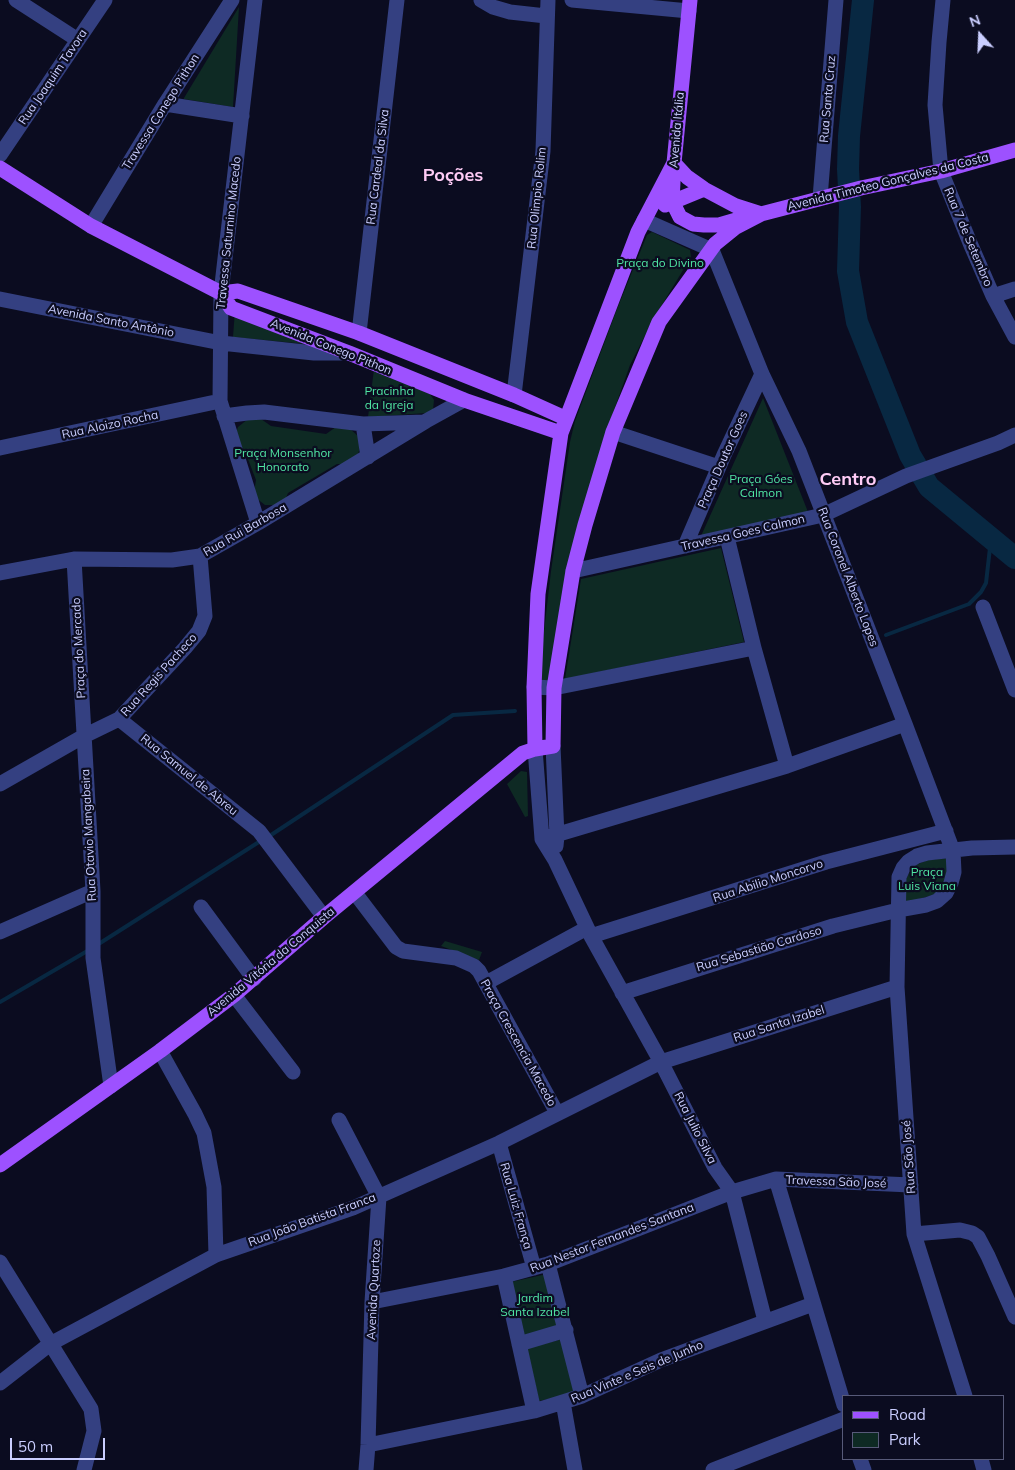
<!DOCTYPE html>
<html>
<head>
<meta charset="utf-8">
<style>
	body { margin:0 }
	#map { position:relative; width:1015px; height:1470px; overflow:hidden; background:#0b0c20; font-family:Mulish,sans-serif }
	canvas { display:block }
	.legend { position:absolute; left:842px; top:1395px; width:162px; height:65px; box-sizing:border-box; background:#0b0c20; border:1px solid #575a79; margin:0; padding:6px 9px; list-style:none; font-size:15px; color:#caceff }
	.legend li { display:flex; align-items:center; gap:10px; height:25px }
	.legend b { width:25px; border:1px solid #575a79 }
	.north { position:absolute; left:955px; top:10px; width:50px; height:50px; -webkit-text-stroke:4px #0b0c20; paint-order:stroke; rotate:340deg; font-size:14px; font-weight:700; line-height:20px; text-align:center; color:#caceff }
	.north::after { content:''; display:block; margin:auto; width:18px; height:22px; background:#caceff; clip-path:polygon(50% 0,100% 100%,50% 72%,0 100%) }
	.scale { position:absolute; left:10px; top:1438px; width:95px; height:22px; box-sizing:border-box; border:2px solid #caceff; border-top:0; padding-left:6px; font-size:15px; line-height:18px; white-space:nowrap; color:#caceff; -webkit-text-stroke:4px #0b0c20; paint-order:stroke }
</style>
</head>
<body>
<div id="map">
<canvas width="1015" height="1470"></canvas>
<ul class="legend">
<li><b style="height:6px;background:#9d51ff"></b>Road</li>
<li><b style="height:14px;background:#0e2a24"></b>Park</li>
</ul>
<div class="north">N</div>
<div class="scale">50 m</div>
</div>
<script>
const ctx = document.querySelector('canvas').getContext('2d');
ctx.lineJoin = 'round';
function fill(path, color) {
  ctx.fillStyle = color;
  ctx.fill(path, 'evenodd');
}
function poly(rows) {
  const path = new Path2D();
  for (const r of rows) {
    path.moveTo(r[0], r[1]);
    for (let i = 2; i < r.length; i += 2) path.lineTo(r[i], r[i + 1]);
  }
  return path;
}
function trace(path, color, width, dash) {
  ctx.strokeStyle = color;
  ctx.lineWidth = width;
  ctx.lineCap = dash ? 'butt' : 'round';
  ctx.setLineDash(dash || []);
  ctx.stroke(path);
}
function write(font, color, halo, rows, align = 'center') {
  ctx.font = font + ' Mulish,sans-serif';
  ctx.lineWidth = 4.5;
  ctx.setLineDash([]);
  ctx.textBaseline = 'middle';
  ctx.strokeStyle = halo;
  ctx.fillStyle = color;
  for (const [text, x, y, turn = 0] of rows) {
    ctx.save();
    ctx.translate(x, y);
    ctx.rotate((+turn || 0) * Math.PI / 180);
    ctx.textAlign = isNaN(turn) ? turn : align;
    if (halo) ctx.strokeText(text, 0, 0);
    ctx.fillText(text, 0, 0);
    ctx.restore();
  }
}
const green = poly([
	[239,7,233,107,184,99,184,98],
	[652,232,690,250,691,257,654,318,630,365,607,430,548,680,542,680,539,675,551,571,570,442,575,421,617,309,647,235],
	[235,310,316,345,233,337],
	[374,369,430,394,434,400,433,410,427,413,368,417],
	[763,398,808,512,701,536],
	[248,419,261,419,271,426,326,434,336,427,349,428,358,436,360,448,358,454,344,464,337,464,288,493,286,498,277,505,265,505,256,498,254,492,256,480,246,454,241,450,236,433,238,427],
	[721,548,744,642,565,679,581,579],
	[521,771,527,772,528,816,525,817,507,784],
	[947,858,947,872,945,881,940,889,933,895,905,903,906,879,913,866,928,860],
	[445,941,482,952,479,960,441,946],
	[547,1274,560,1327,524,1336,511,1282],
	[563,1339,576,1393,539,1401,527,1348]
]);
const stream = poly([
	[886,635,969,604,981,592,986,583,991,539],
	[268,837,453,715,515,711],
	[97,945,262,840],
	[0,1002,89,950]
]);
const river = poly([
	[863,0,849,136,848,169,850,207,848,271,857,322,910,455,929,487,1015,558]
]);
const minor = poly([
	[16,0,78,40],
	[255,0,221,293,220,401,258,523],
	[481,0,493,7,510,12,546,16],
	[572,0,689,11],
	[943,0,939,42,935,105,941,171,970,243,993,296,1015,337],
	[165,104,242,116],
	[0,155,105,0],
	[820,198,836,0],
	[91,226,165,104,232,0],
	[993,296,1015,289],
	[0,299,221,343,314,353,348,353],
	[359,333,397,0],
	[514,395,543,151,548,0],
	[224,416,247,413,264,412,363,424,424,422],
	[363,424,368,457],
	[613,432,719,467],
	[0,448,220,401],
	[685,546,724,455,762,374],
	[74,559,93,891,93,958,111,1086],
	[573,571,823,515,906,476,998,443,1015,435],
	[0,573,74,559,172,560,200,556,258,523,426,421,464,400],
	[983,607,1015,690],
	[754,648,787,766],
	[534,687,554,688,754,648,727,537],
	[119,719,259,831,324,917],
	[553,746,557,836,556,846],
	[535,749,542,839,555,860,591,936,661,1062,715,1168,732,1192,765,1321],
	[0,784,84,736,119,719,185,648,199,631,205,616,200,556],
	[542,839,787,766,905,724],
	[355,893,396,947,403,951,456,958,474,966,479,971,557,1113],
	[201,907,254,979],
	[0,932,93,891],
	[591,936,826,862,946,831],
	[486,983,587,928],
	[622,993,833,926,898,910,926,905,937,901,946,893,951,883,954,872,953,851,905,724,799,451,762,374,712,250,644,220],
	[234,995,293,1072],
	[160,1051,195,1114,204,1133,214,1187,216,1255],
	[339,1120,379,1197,372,1302,368,1445,366,1470],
	[499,1143,534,1268],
	[776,1179,844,1405],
	[914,1234,960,1230,972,1233,978,1237,988,1256,1015,1317],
	[0,1262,91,1409,94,1431,84,1470],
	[548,1264,582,1396],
	[504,1276,534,1411],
	[372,1302,504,1276,548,1264,732,1192,776,1179,911,1185],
	[519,1344,566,1330],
	[0,1383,50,1344,216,1255,353,1208,499,1143,661,1062,897,987],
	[965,1396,914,1234,897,987,899,877,903,868,909,861,917,856,927,853,972,848,1015,847],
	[563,1402,575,1470],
	[368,1445,534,1411,563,1402,582,1396,661,1360,813,1304],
	[860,1459,864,1470],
	[981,1459,984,1470],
	[713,1470,844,1419]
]);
const major = poly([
	[690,0,674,163,672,201,680,217,693,224,704,225,719,225,743,218],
	[674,163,687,177,704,189,736,206,761,214],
	[0,168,91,226,221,293,231,308,349,353,464,400,561,433],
	[665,205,704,189],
	[221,293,238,291,359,333,514,395,565,418],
	[535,749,534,687,538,594,561,433,638,232,674,163],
	[0,1165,160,1051,234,995,324,917,523,753,535,749,553,746,554,688,573,571,585,525,613,432,659,322,715,244,736,227,761,214,861,188,941,171,1015,150]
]);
const streetNames = [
	["Rua Joaquim Tavora",53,77,-56],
	["Rua Santa Cruz",828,99,-85],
	["Travessa Conego Pithon",161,112,-58],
	["Avenida Itália",677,130,-85],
	["Rua Cardeal da Silva",378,167,-83],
	["Avenida Timoteo Gonçalves da Costa",888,182,-14],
	["Rua Olimpio Rolim",537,198,-84],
	["Travessa Saturnino Macedo",229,233,-84],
	["Rua 7 de Setembro",968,237,67],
	["Avenida Santo Antônio",111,321,11],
	["Avenida Conego Pithon",331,347,22],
	["Rua Aloizo Rocha",110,425,-12],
	["Praça Doutor Goes",723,460,-66],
	["Rua Rui Barbosa",245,530,-30],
	["Travessa Goes Calmon",743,533,-13],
	["Rua Coronel Alberto Lopes",848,577,69],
	["Praça do Mercado",79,648,-93],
	["Rua Regis Pacheco",159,675,-48],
	["Rua Samuel de Abreu",189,775,39],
	["Rua Otavio Mangabeira",89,835,-93],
	["Rua Abilio Moncorvo",768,881,-18],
	["Rua Sebastião Cardoso",759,949,-17],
	["Avenida Vitória da Conquista",271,962,-40],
	["Rua Santa Izabel",779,1024,-18],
	["Praça Crescencia Macedo",518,1043,61],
	["Rua Julio Silva",695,1128,63],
	["Rua São José",909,1157,-94],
	["Travessa São José",836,1182,2],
	["Rua Luiz França",516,1206,74],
	["Rua João Batista Franca",312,1220,-20],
	["Rua Nestor Fernandes Santana",612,1238,-21],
	["Avenida Quartoze",374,1290,-87],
	["Rua Vinte e Seis de Junho",637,1372,-23]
];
const parkNames = [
	["Praça do Divino",660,263],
	["Pracinha",389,391],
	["da Igreja",389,405],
	["Praça Monsenhor",283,453],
	["Honorato",283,467],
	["Praça Góes",761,479],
	["Calmon",761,493],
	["Praça",927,872],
	["Luis Viana",927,886],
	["Jardim",535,1298],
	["Santa Izabel",535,1312]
];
const districtNames = [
	["Poções",453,176],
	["Centro",848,480]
];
fill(green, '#0e2a24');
trace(stream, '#082842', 4);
trace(river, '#082842', 22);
trace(minor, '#344081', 15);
trace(major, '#9d51ff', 15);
write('12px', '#caceff', '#0b0c20', streetNames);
write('12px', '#50e5a3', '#0b0c20', parkNames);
write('bold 18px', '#ffccf6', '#0b0c20', districtNames);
</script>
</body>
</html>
